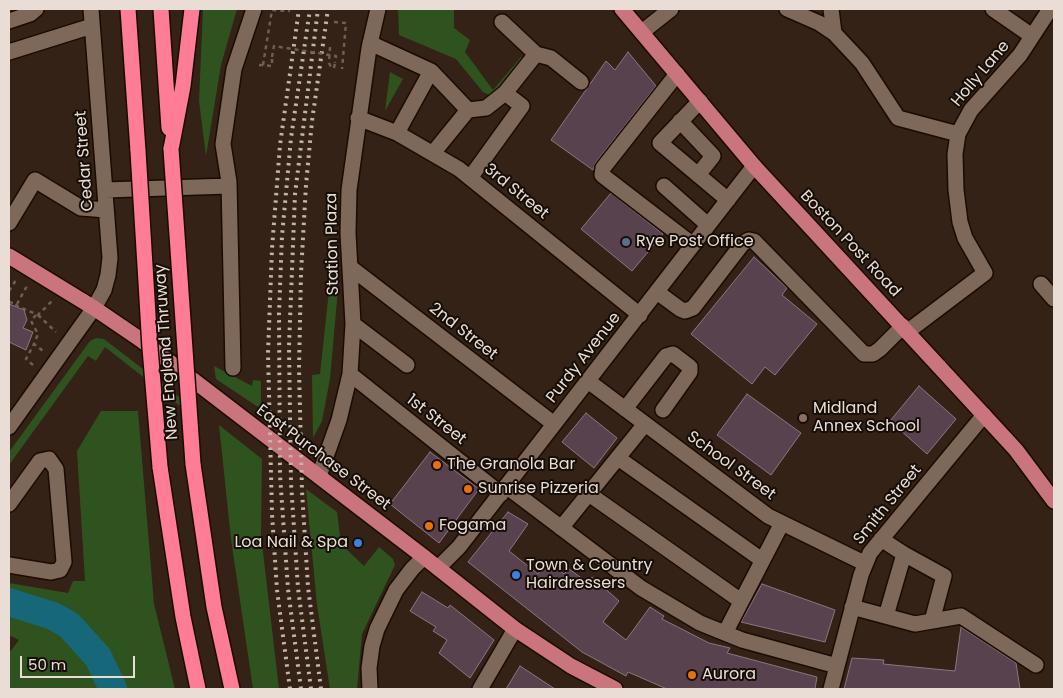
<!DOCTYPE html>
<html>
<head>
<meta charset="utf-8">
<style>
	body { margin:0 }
	#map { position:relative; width:1063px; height:698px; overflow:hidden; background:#332215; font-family:Poppins,sans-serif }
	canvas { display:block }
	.frame { position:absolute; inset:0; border:10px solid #eaddd5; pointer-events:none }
	.scale { position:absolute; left:20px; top:656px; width:115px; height:22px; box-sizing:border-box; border:2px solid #eaddd5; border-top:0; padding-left:6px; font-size:15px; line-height:18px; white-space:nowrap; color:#eaddd5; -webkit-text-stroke:4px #150d08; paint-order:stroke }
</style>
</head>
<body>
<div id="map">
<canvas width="1063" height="698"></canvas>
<div class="frame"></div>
<div class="scale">50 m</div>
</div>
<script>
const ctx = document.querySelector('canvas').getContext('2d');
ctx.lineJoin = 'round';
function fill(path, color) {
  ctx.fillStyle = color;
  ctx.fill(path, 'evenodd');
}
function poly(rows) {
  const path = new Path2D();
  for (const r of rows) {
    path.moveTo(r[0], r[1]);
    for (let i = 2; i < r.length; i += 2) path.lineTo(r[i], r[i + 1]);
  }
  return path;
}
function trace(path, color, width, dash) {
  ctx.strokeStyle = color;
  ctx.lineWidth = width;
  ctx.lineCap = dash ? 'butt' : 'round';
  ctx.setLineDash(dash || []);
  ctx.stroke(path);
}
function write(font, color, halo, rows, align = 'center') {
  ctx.font = font + ' Poppins,sans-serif';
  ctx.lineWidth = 4;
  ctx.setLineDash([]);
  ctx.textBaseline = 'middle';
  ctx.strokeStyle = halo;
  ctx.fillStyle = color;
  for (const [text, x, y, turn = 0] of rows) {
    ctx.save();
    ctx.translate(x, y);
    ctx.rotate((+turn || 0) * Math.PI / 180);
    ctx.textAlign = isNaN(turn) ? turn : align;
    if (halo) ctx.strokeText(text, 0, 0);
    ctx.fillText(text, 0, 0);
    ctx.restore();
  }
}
const green = poly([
	[203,9,237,9,221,65,206,156,199,101],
	[398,9,454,9,454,28,470,40,465,52,493,90,521,57,522,58,493,97,483,92,456,59,399,35],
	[390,72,403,79,385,111],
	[335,285,338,289,330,379,322,421,313,438,312,375,320,374,329,290,331,286],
	[96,338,104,339,183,400,184,409,105,347,96,361,88,356,9,465,9,452,90,341],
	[214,366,252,386,253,380,261,381,261,409,216,379],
	[101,411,138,411,154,604,175,689,9,689,9,653,19,640,9,635,9,583,68,593,73,581,85,581,77,451],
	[219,425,262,459,261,535,279,689,253,689,231,539],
	[306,489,337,512,341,544,364,566,379,547,393,559,395,565,362,634,357,689,330,689,317,605]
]);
const river = poly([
	[9,602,53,616,69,625,98,657,113,689]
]);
const building = poly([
	[628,52,656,86,596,162,593,170,551,140,606,61,615,70,628,52],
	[611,193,663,234,632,271,581,229,611,193],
	[754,257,787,288,782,295,817,324,775,375,765,367,752,384,691,334,754,257],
	[9,304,24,310,27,320,23,328,33,332,26,350,9,342,9,304],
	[919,386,956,419,927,454,890,421,919,386],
	[747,394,801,433,771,475,717,435,747,394],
	[586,413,617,438,594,468,562,442,586,413],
	[430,452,479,489,439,543,390,504,430,452],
	[508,512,528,524,509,551,538,574,547,561,564,574,569,569,587,582,592,577,619,601,603,622,626,640,650,607,664,616,662,619,709,643,730,648,727,653,817,677,815,689,667,689,628,672,626,676,582,652,468,562,508,512],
	[762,584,835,610,825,642,741,622,762,584],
	[422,592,448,608,450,605,494,640,470,678,439,653,447,640,433,631,436,627,410,611,422,592],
	[961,627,1016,663,1020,689,844,689,852,658,884,660,883,664,955,671,961,627],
	[520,666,555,689,506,689,520,666]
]);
const path = poly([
	[334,22,346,23,342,69],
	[330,47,329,63,331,67],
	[259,65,272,66,272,57],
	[263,65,272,10,290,11],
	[334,68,335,63],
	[9,291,16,280],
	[9,302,17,304,27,286],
	[15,305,38,315,52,301],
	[36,315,31,321,38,334,34,344,43,351],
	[38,315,56,332],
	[33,365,26,359,34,344]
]);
const minor = poly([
	[787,9,819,23,834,33,862,63,898,118,958,134],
	[831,9,834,33],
	[993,9,1032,36],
	[9,21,30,14,36,9],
	[502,22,536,54,505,93],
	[642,32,671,9],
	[370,43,431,71,468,110,433,153],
	[9,52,92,26],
	[536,54,551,58,581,82],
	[677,74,603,168,602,175,693,245],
	[700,101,660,143,728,200],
	[468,110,486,108,505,93,522,106,470,178],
	[358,118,397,133,459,169,640,315],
	[680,121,713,156,698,175],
	[397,133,431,71],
	[664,186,708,225],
	[105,190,229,186],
	[9,223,35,180,81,208,106,210],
	[350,267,554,424],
	[1041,284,1054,299],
	[657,292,680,309,685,311,693,308,743,243,749,240,754,241,864,354,873,354,880,349,903,326],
	[353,324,407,365],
	[907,332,985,273,965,238,960,222,956,190,955,154,958,134,971,110,1020,55,1050,9],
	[233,368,229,182,223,144,234,69,254,9],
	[350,374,501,494],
	[588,381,768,516,864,563],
	[625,409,666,356,673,354,690,367,690,372,663,410],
	[9,427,94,308,104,290,108,275,110,258,91,9],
	[618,458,762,560],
	[319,476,339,420,350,374,353,324,348,233,349,190,369,48,378,9],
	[506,486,641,588,700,623,742,640,837,666],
	[589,494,741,601],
	[9,504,40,461,49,459,56,469,64,562,60,570,51,572,9,565],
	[561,528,645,424],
	[881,539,904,554,886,616],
	[904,554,944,576,932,621],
	[438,568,459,547,754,166],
	[852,607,915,624,961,616,1036,665],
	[725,633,782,523],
	[370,689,369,668,372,646,377,629,396,590,412,569,424,557],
	[480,689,515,629],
	[831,689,861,575,870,553,984,415]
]);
const major = poly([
	[622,9,754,166,1016,450,1054,501],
	[9,256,94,308,141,340,424,557,515,629,571,666,615,689]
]);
const highway = poly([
	[128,9,138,151],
	[161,9,169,128],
	[171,149,183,86,192,9],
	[193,464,214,607,232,689],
	[160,467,183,617,198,689]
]);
const rail = poly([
	[290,689,277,590,272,514,268,353,272,249,280,145,299,9],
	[301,689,288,589,280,475,279,314,282,236,291,138,310,9],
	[311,689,298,588,291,483,289,346,295,194,318,9],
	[321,689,308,587,302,491,299,369,301,273,306,185,312,121,328,9]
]);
const pathBridge = poly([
	[272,57,274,46,336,56,335,63]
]);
const highwayBridge = poly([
	[171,149,193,464],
	[138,151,150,348,160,467]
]);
const markers = [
	[626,242,5,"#5c6f8a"],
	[803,418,5,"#8d6e63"],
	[437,465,5,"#e8710a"],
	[468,489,5,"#e8710a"],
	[429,526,5,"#e8710a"],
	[358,543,5,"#3f7fe0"],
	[516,575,5,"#3f7fe0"],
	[692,675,5,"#e8710a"]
];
const streetNames = [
	["Holly Lane",981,74,-50],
	["Cedar Street",85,161,-94],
	["3rd Street",516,192,39],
	["Station Plaza",333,244,-91],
	["Boston Post Road",850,244,47],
	["2nd Street",463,332,38],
	["New England Thruway",167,352,-94],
	["Purdy Avenue",584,358,-52],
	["1st Street",436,420,38],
	["East Purchase Street",323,458,37],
	["School Street",731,466,36],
	["Smith Street",888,505,-51]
];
const poiNames = [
	["Rye Post Office",636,242],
	["Midland",813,409],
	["Annex School",813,427],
	["The Granola Bar",447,465],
	["Sunrise Pizzeria",478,489],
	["Fogama",439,526],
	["Loa Nail & Spa",348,543,"right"],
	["Town & Country",526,566],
	["Hairdressers",526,584],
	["Aurora",702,675]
];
fill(green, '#2f531f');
trace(river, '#166879', 28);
fill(building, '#58424e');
trace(building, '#8d7582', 1);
trace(minor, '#1b0b02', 18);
trace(major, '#1b0b02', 18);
trace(highway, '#1b0b02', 18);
trace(path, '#6e5e53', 2.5, [4, 4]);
trace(minor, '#7d6859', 15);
trace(major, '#ca747d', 15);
trace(highway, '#fe7c95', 15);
trace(rail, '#c1b4ab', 4, [2.5, 5]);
trace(highwayBridge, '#1b0b02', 18, []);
trace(pathBridge, '#6e5e53', 2.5, [4, 4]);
trace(highwayBridge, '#fe7c95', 15);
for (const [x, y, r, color] of markers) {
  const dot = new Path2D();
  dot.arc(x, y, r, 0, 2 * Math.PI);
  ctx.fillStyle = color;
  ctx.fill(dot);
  trace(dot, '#150d08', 2);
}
write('16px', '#eaddd5', '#150d08', streetNames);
write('16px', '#eaddd5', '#150d08', poiNames, 'left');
</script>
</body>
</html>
